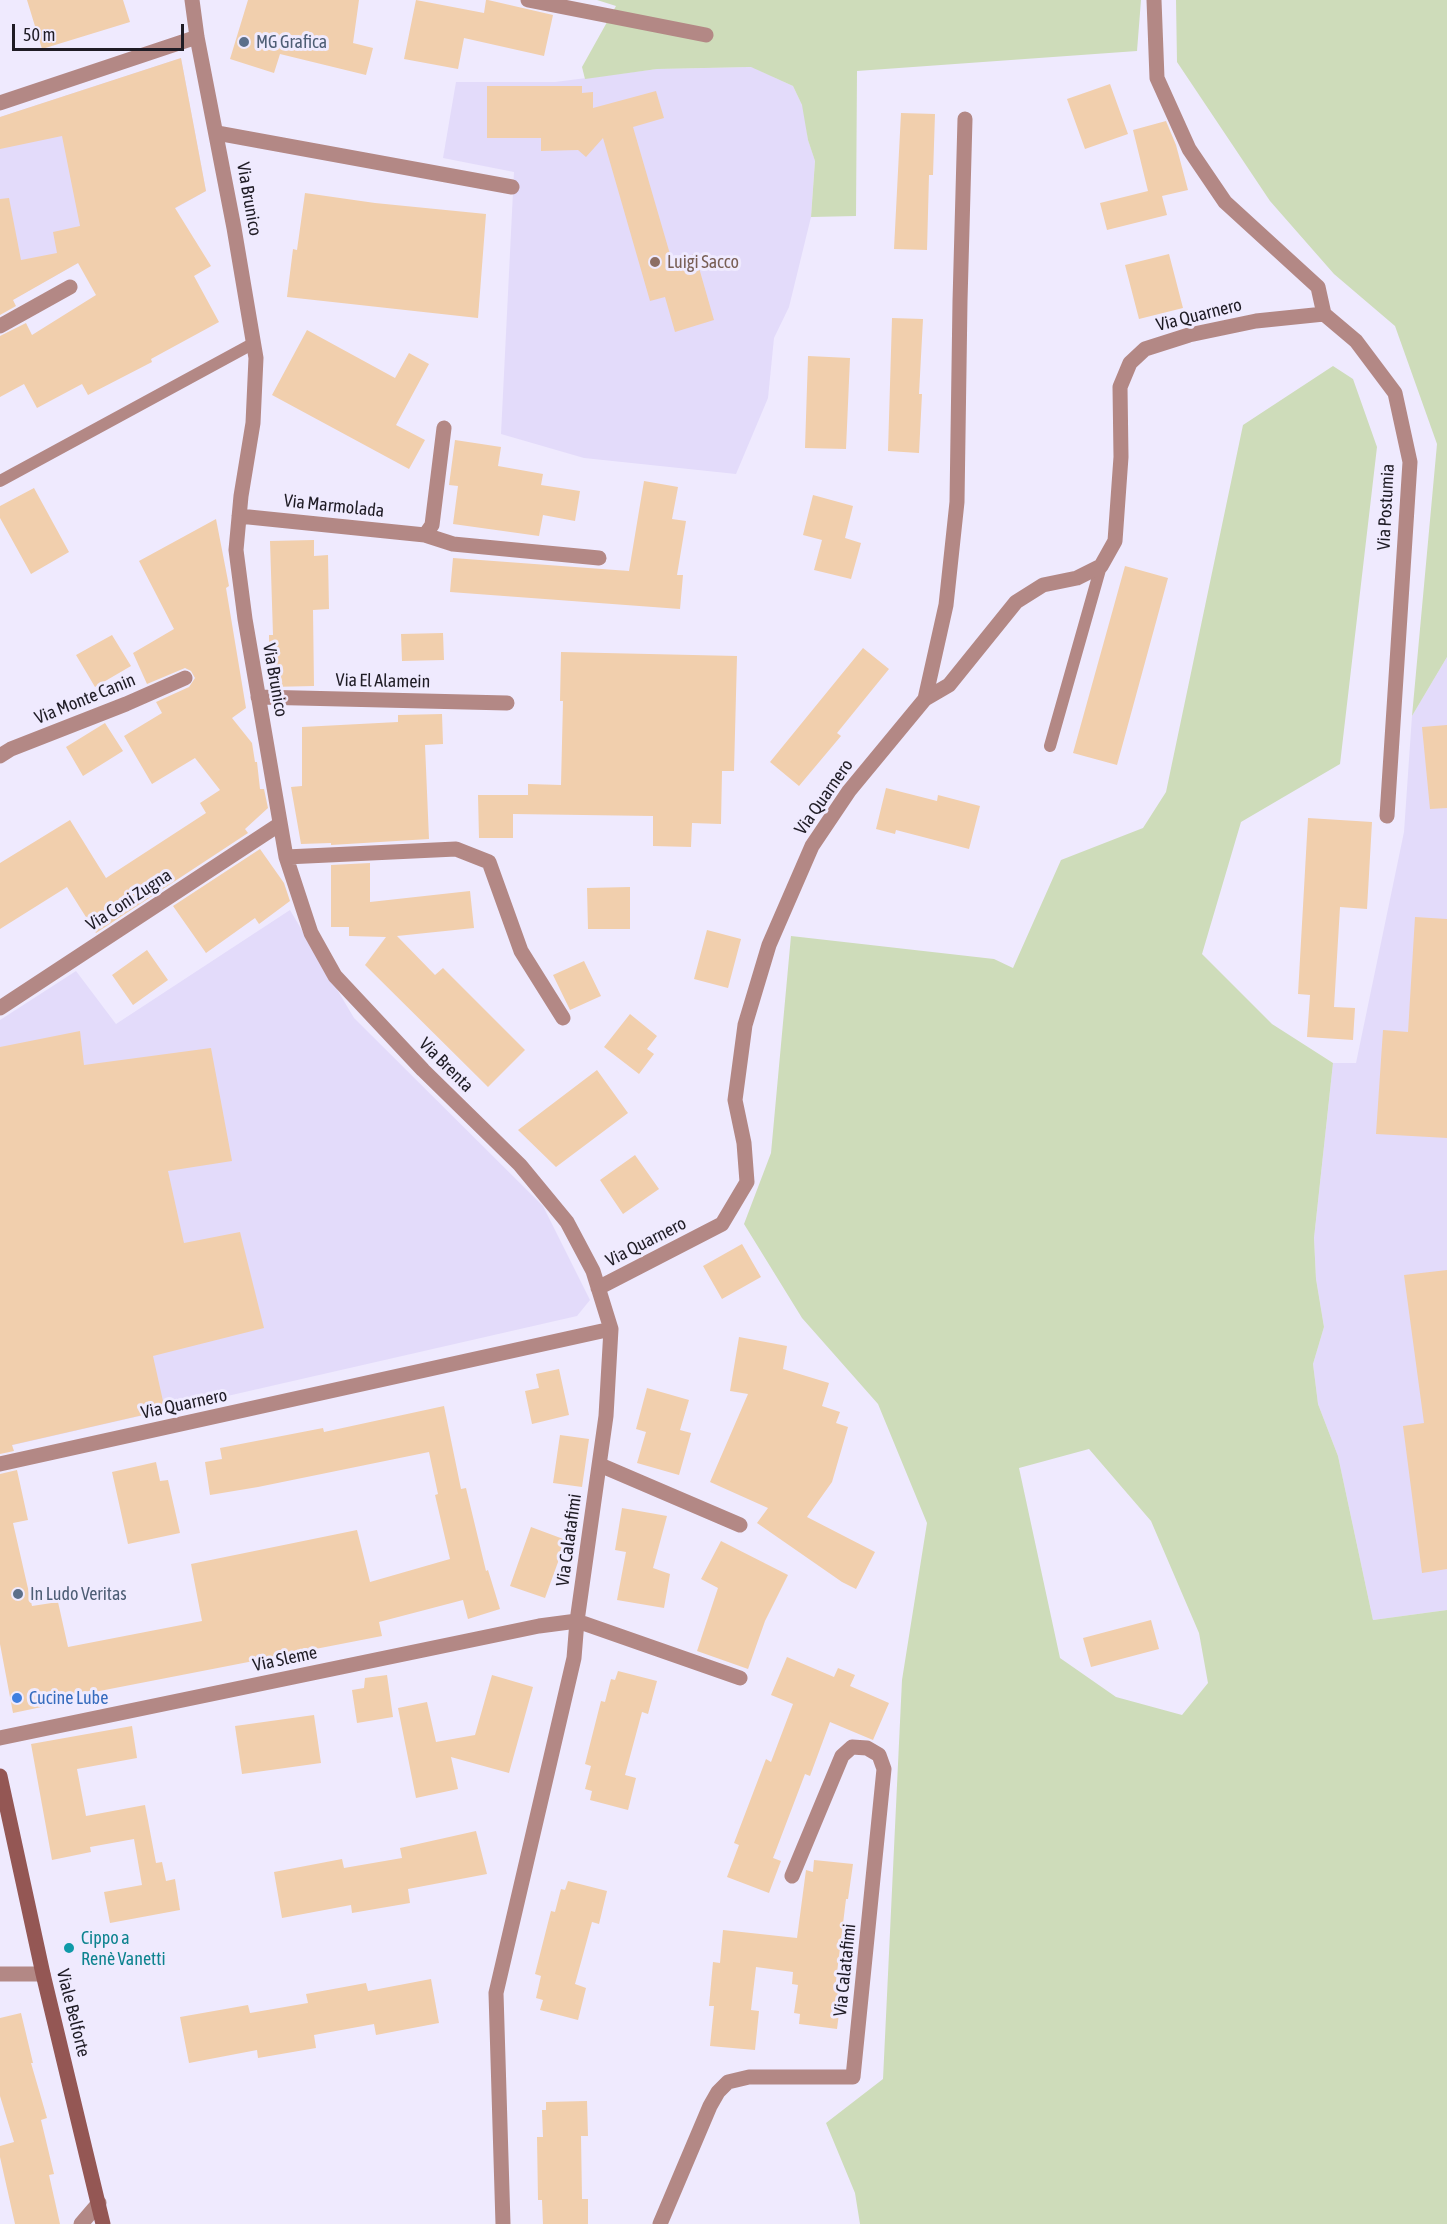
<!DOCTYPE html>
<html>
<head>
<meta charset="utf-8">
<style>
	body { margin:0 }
	#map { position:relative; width:1447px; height:2224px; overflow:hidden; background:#efeafe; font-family:"Asap Condensed",sans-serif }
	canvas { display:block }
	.scale { position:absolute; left:12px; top:24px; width:172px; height:27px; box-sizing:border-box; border:3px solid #1f1c25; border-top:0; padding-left:8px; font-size:18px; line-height:21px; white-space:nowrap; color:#1f1c25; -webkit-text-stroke:4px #efeafe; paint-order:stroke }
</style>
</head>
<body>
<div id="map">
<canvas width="1447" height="2224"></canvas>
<div class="scale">50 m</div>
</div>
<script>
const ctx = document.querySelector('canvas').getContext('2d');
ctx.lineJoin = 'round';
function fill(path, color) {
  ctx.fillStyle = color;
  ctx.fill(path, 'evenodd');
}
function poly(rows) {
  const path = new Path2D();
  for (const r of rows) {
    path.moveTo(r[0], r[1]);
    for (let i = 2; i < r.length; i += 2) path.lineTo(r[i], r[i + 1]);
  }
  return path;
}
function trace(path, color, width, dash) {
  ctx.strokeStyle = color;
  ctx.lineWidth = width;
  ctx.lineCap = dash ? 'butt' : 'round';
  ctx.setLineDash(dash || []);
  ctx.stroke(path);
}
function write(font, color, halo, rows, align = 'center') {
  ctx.font = font + ' "Asap Condensed",sans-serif';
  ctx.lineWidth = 6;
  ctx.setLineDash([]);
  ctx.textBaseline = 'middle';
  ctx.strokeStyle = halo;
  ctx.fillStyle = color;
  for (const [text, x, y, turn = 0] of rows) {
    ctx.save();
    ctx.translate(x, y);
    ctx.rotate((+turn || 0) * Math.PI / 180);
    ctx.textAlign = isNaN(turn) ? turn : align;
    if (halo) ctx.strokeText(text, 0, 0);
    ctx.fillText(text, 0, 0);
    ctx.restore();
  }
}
const built = poly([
	[181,58,206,191,0,307,0,117],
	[752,67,793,86,804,109,808,140,815,161,811,217,789,307,774,338,768,398,736,474,584,458,501,434,514,172,443,158,456,82,555,82,657,69],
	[1447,657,1447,1610,1373,1620,1338,1456,1318,1404,1313,1364,1324,1327,1316,1279,1314,1238,1333,1063,1356,1063,1404,832,1412,716],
	[290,910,354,1018,543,1206,590,1300,577,1316,0,1448,0,1020,76,971,116,1024]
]);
const green = poly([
	[597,0,1141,0,1137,51,857,71,856,216,811,217,815,161,808,140,802,105,793,86,751,67,657,69,585,79,582,67,616,6],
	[1176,0,1447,0,1447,657,1412,716,1437,444,1395,326,1334,274,1270,201,1177,62],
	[1333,366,1353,379,1377,447,1340,764,1241,822,1202,954,1272,1024,1333,1063,1314,1238,1316,1279,1324,1327,1313,1364,1318,1404,1338,1456,1373,1620,1447,1610,1447,2224,860,2224,855,2193,826,2123,883,2079,902,1680,927,1523,878,1404,802,1318,744,1224,771,1153,791,936,994,959,1013,968,1061,860,1143,828,1166,792,1243,425],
	[1089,1449,1151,1521,1199,1633,1208,1683,1182,1715,1116,1697,1060,1658,1019,1468]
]);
const building = poly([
	[27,0,123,0,130,22,42,49],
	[248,0,359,0,353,43,373,48,366,75,280,54,274,73,230,59],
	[416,0,484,13,486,0,488,0,553,15,544,56,464,38,458,69,404,59],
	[181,58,206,191,175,208,211,266,194,276,219,322,151,359,152,362,88,395,82,384,37,408,24,384,0,397,0,336,26,323,32,335,96,295,78,263,13,300,16,306,0,315,0,199,9,198,21,260,57,253,53,232,80,226,62,136,0,149,0,117],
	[1110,84,1128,134,1085,149,1067,99],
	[487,86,582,86,582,93,593,92,593,108,656,91,664,118,633,127,672,261,695,254,714,320,675,332,665,297,650,301,603,138,586,157,578,150,541,151,541,138,487,138],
	[901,113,935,114,933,175,929,175,927,250,894,249],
	[1166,121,1176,145,1188,190,1162,196,1167,215,1107,230,1100,203,1148,191,1133,130],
	[305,193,375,203,486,214,478,318,287,297,293,249,297,250],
	[1169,254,1183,308,1139,319,1125,265],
	[892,318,923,319,919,394,922,394,919,453,888,451],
	[307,330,395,378,409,353,429,364,396,425,425,440,409,469,272,395],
	[808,356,850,358,846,449,805,448],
	[455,440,501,447,498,466,543,474,541,485,580,491,575,521,543,515,539,536,453,524,458,486,449,485],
	[644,481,678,487,672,519,686,521,677,575,683,575,680,609,450,592,453,558,629,571],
	[34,488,69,552,31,574,0,518,0,506],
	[813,495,853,506,845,538,861,543,851,579,814,570,822,540,803,535],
	[216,519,229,586,226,588,246,708,232,718,252,743,255,762,257,762,260,789,264,789,268,808,245,829,248,833,96,933,67,887,0,929,0,863,70,820,106,878,206,813,200,803,220,790,195,758,152,784,124,736,162,713,156,702,189,687,195,678,191,671,185,668,147,684,133,653,174,629,139,561],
	[314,540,314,556,328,555,329,609,313,610,314,686,270,687,269,635,273,635,270,541],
	[1125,566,1168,578,1117,765,1073,753],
	[443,633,444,660,402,661,401,634],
	[112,635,131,666,95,687,76,655],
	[863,648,889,669,837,733,841,736,799,786,770,762],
	[561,652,737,656,734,771,722,771,721,824,692,823,691,847,653,846,653,816,513,814,513,838,479,838,478,795,528,795,528,784,561,785,563,701,560,701],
	[442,714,443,744,425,745,429,839,331,845,331,843,301,844,291,787,302,786,302,727,398,722,398,715],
	[105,723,123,751,83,776,66,747],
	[1447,725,1447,808,1430,809,1422,727],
	[886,788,937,801,938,795,980,806,969,849,896,830,895,834,876,829],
	[1308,818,1372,822,1367,909,1340,907,1334,1007,1355,1008,1353,1040,1307,1037,1310,995,1298,994],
	[260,849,284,883,290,901,259,924,255,918,206,953,173,906],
	[370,863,370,902,470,891,474,928,397,936,435,975,443,968,525,1050,488,1087,365,965,386,937,349,936,349,927,331,927,331,865],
	[630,887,630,929,588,929,587,888],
	[1415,917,1447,919,1447,1138,1376,1134,1383,1030,1408,1032],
	[707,930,741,939,728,988,694,979],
	[147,950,168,980,133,1005,112,975],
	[584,961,601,996,570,1010,553,975],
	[630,1014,657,1036,647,1049,654,1054,639,1074,604,1047],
	[80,1031,84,1065,211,1048,232,1161,168,1171,184,1243,240,1232,264,1328,153,1356,165,1410,12,1445,14,1451,0,1454,0,1047],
	[597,1070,628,1113,556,1167,518,1130],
	[635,1155,659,1189,623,1214,600,1180],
	[742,1244,761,1277,722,1299,703,1266],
	[1447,1270,1447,1569,1422,1573,1403,1426,1424,1423,1404,1275],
	[739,1337,787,1346,783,1369,829,1383,822,1406,840,1412,836,1423,848,1427,832,1482,807,1517,875,1552,856,1589,842,1582,757,1523,768,1508,710,1482,748,1394,730,1391],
	[559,1369,569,1415,532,1424,525,1391,539,1388,536,1374],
	[647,1388,689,1400,680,1430,691,1433,679,1475,637,1463,646,1432,636,1429],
	[444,1406,461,1489,466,1488,486,1571,488,1570,500,1609,468,1619,463,1600,379,1622,382,1636,79,1695,80,1699,13,1713,0,1644,0,1474,17,1470,28,1520,13,1523,32,1606,58,1602,68,1647,202,1621,191,1564,357,1530,370,1582,450,1559,435,1495,438,1494,429,1452,258,1487,210,1495,205,1462,222,1459,220,1448,323,1428,324,1432],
	[560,1435,589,1439,582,1487,553,1483],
	[156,1462,160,1481,168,1480,180,1533,128,1544,112,1472],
	[622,1508,667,1516,653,1568,670,1574,664,1608,617,1600,626,1552,615,1550],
	[531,1527,566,1540,545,1598,510,1586],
	[721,1541,788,1575,765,1621,748,1669,697,1651,718,1588,701,1579],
	[1151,1620,1159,1649,1091,1667,1083,1638],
	[787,1657,834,1677,838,1668,855,1675,850,1686,889,1703,873,1740,830,1722,810,1776,805,1774,773,1858,781,1861,769,1893,727,1877,739,1845,734,1843,766,1759,771,1762,793,1704,771,1695],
	[618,1671,657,1681,648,1714,642,1712,625,1775,636,1778,628,1810,590,1800,592,1791,585,1789,591,1766,585,1764,601,1701,605,1702,611,1679,615,1680],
	[387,1675,393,1717,357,1723,352,1690,364,1688,365,1678],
	[492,1675,533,1687,509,1773,451,1757,458,1789,416,1798,398,1708,427,1702,436,1742,475,1735],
	[314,1715,321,1763,242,1774,235,1726],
	[132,1726,137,1758,77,1769,86,1816,145,1805,156,1863,162,1862,166,1881,175,1879,180,1910,110,1923,104,1892,142,1885,134,1839,90,1847,91,1852,52,1860,31,1744],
	[476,1831,487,1874,408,1889,410,1903,352,1913,351,1905,282,1918,274,1872,342,1859,344,1868,402,1858,400,1848],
	[814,1860,853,1864,848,1899,846,1899,835,1989,842,1990,837,2029,799,2024,800,2014,794,2013,798,1985,792,1984,793,1972,756,1967,751,2010,759,2011,755,2050,710,2046,714,2006,709,2006,713,1962,720,1963,723,1930,797,1938,806,1870,813,1872],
	[568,1881,607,1891,599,1924,592,1922,575,1984,586,1988,578,2020,540,2010,543,2000,536,1998,541,1976,535,1974,551,1911,555,1912,561,1889,565,1890],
	[431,1979,439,2023,376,2035,374,2024,314,2035,316,2048,258,2058,257,2050,189,2063,180,2017,248,2005,250,2013,308,2003,306,1994,366,1983,368,1991],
	[21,2013,33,2063,31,2063,47,2118,41,2120,54,2174,49,2175,60,2224,15,2224,0,2157,0,2146,14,2142,0,2096,0,2018],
	[587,2101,588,2136,581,2136,582,2199,588,2199,588,2224,543,2224,542,2200,538,2200,537,2137,543,2137,542,2110,546,2110,546,2102]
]);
const service = poly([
	[0,481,254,343],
	[1050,746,1101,566]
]);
const minor = poly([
	[528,0,706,35],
	[1154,0,1157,78,1189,149,1225,202,1318,287,1324,314,1356,341,1395,393,1410,462,1387,816],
	[0,103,197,37],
	[217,133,512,187],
	[0,326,70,287],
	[239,516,425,535,432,525,444,428],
	[425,535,453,544,599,558],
	[258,697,507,703],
	[925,699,949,685,1016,602,1043,585,1077,578,1101,566,1115,541,1121,457,1120,387,1130,363,1145,349,1189,335,1256,321,1324,314],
	[0,756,11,749,126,704,185,678],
	[286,857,456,849,489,862,521,951,563,1018],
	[0,1008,280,824],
	[598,1288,722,1224,747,1182,744,1143,735,1100,745,1025,769,945,812,846,849,791,925,699,946,605,957,502,960,301,965,119],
	[0,1464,611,1329,593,1271,567,1222,520,1165,423,1070,335,976,311,933,286,857,245,619,236,550,241,496,253,423,256,358,234,228,197,37,192,0],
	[600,1465,740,1525],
	[0,1738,539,1626,577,1621,740,1678],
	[0,1974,43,1974],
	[81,2224,99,2203],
	[503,2224,496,1993,574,1658,577,1621,606,1416,611,1329],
	[660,2224,710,2106,718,2092,728,2082,749,2077,853,2077,884,1769,879,1755,867,1748,852,1747,842,1756,792,1876]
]);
const secondary = poly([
	[0,1776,43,1974,103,2224]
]);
const markers = [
	[244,42,6,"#5c6f8a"],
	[655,262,6,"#8d6e63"],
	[18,1594,6,"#5c6f8a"],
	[17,1698,6,"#3f7fe0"],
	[69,1948,6,"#0f9aa8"]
];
const serviceNames = [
	["MG Grafica",256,42],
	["In Ludo Veritas",30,1594]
];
const streetNames = [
	["Via Brunico",249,199,80],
	["Via Quarnero",1199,315,-14],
	["Via Marmolada",334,506,6],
	["Via Postumia",1386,507,-87],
	["Via Brunico",275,680,80],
	["Via El Alamein",383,681,1],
	["Via Monte Canin",85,699,-22],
	["Via Quarnero",824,797,-55],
	["Via Coni Zugna",129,900,-33],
	["Via Brenta",446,1065,45],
	["Via Quarnero",646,1242,-27],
	["Via Quarnero",184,1404,-12],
	["Via Calatafimi",569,1540,-82],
	["Via Sleme",285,1659,-12],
	["Via Calatafimi",845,1970,-84],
	["Viale Belforte",73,2013,76]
];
const educationNames = [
	["Luigi Sacco",667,262]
];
const shopNames = [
	["Cucine Lube",29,1698]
];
const cultureNames = [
	["Cippo a",81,1938],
	["Renè Vanetti",81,1959]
];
fill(built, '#e3dbfa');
fill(green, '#cedcba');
fill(building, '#f1cfad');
trace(service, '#b38885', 12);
trace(minor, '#b38885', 15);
trace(secondary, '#945754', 15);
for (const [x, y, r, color] of markers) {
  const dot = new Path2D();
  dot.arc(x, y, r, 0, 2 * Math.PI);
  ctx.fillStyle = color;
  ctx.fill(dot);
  trace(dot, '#efeafe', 2);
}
write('18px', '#4e5e75', '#efeafe', serviceNames, 'left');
write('18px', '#1f1c25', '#efeafe', streetNames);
write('18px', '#785e54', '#efeafe', educationNames, 'left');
write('18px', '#366cbe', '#efeafe', shopNames, 'left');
write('18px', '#0d838f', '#efeafe', cultureNames, 'left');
</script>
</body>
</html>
